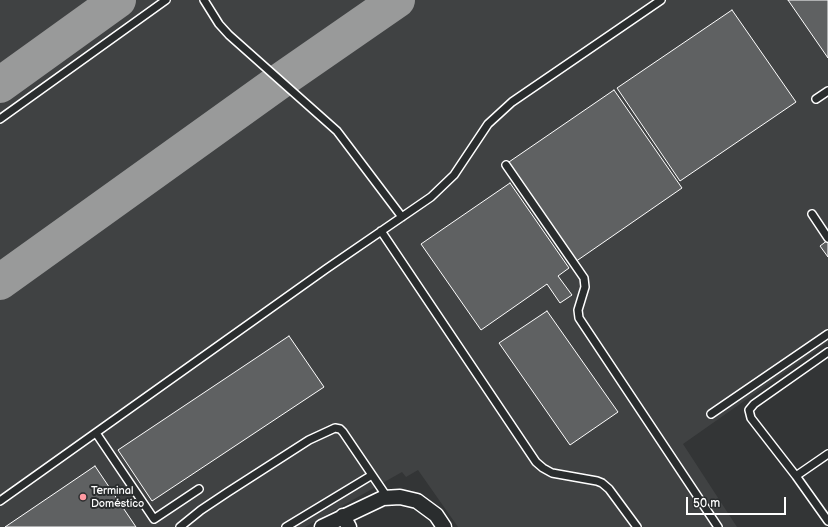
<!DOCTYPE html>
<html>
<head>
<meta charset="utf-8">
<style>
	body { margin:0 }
	#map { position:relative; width:828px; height:527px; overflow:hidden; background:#333536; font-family:"Balsamiq Sans",sans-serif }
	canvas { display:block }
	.scale { position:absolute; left:686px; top:497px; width:100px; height:18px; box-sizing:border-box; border:2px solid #fff; border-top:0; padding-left:5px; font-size:12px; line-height:14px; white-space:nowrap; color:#fff; -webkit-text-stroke:3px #2a2d2e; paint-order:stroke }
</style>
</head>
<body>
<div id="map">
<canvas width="828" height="527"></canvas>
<div class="scale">50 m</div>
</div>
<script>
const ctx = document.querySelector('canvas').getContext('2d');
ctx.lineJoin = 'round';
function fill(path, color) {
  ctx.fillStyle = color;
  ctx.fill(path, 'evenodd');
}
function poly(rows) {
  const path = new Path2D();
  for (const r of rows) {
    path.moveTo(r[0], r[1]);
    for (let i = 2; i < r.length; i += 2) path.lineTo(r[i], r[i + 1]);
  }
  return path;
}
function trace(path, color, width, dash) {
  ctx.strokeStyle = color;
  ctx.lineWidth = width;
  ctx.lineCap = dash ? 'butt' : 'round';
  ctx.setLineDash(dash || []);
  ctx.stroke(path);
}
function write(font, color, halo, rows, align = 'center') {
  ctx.font = font + ' "Balsamiq Sans",sans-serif';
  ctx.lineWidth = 4;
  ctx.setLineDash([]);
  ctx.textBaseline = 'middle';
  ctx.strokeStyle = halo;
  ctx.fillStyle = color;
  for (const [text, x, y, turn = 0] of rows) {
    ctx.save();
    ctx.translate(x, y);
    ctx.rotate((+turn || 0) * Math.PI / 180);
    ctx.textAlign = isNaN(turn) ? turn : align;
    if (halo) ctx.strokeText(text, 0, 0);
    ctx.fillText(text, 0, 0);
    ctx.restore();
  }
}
const built = poly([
	[0,0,828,0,828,342,683,444,737,527,458,527,418,470,406,477,402,472,305,527,0,527]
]);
const taxiway = poly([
	[0,85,118,0],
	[0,282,280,81,397,0]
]);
const building = poly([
	[788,0,828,0,828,58,788,0],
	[732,10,796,102,680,181,617,88,732,10],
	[614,90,682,188,575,262,506,164,614,90],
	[510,183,569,268,558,276,572,295,560,303,547,284,481,330,421,244,510,183],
	[828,240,828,257,820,246,828,240],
	[547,311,618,412,570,445,499,343,547,311],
	[289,336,324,387,152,501,118,450,289,336],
	[95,466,136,527,5,527,95,466]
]);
const lane = poly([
	[204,0,219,24,229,35,337,131,402,217],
	[816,99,828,91],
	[0,119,166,0],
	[506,165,584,278,585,287,578,310,579,318,718,527],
	[812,214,828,238],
	[381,231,536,462,543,468,552,473,597,481,602,483,609,489,637,527],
	[828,352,754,404,749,410,751,418,796,476,828,521],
	[711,414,828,334],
	[96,433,154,519,199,489],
	[796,476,828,454],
	[0,501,326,269,431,197,454,175,488,124,512,102,661,0],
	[180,527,201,510,228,492,309,440,335,428,340,429,343,432,387,497],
	[286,527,372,475]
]);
const street = poly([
	[343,516,349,527],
	[322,527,383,498,400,497,417,501,436,515,444,527]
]);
const markers = [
	[83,497,4,"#ff9aa2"]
];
const poiNames = [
	["Terminal",91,491],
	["Doméstico",91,504]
];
fill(built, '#404243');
trace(taxiway, '#999a9a', 36);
fill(building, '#5f6162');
trace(building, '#fff', 1);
trace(lane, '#fff', 10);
trace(street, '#fff', 17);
trace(lane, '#2a2d2e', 7);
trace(street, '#2a2d2e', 14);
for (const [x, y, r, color] of markers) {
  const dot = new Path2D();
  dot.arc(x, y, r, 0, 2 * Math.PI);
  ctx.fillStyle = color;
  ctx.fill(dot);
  trace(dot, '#2a2d2e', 1.5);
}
write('11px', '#fff', '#2a2d2e', poiNames, 'left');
</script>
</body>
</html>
